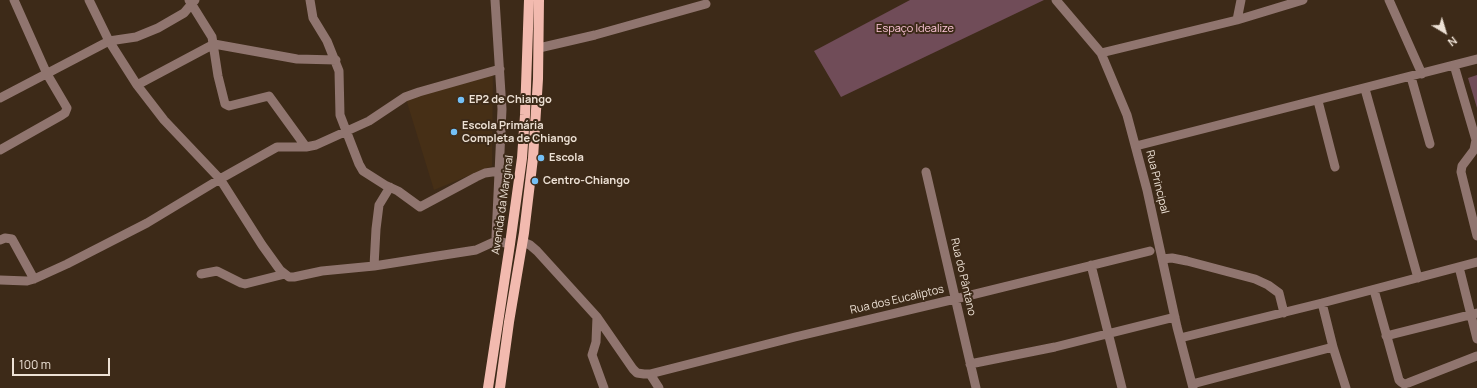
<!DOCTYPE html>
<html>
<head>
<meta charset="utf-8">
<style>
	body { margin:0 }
	#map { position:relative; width:1477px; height:388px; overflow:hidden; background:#3d2a18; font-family:Manrope,sans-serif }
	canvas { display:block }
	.north { position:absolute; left:1425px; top:12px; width:40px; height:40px; -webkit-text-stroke:3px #3d2a18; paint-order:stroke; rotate:142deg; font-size:11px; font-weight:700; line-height:16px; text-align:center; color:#ede1d5 }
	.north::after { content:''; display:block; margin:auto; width:14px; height:18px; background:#ede1d5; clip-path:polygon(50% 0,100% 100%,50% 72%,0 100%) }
	.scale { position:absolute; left:12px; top:358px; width:98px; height:18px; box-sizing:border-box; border:2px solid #ede1d5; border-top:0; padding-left:5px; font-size:12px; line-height:14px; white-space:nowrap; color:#ede1d5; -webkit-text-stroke:3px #3d2a18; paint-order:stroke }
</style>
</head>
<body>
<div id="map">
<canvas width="1477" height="388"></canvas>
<div class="north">N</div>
<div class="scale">100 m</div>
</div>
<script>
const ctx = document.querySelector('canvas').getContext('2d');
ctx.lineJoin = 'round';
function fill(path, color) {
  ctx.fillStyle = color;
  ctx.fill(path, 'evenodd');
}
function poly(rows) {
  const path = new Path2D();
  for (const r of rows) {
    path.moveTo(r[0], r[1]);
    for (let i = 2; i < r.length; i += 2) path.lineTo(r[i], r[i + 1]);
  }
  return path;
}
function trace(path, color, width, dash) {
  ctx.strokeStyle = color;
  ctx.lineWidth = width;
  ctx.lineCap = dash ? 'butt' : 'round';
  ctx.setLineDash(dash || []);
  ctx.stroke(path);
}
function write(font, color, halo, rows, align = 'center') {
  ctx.font = font + ' Manrope,sans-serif';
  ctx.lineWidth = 4;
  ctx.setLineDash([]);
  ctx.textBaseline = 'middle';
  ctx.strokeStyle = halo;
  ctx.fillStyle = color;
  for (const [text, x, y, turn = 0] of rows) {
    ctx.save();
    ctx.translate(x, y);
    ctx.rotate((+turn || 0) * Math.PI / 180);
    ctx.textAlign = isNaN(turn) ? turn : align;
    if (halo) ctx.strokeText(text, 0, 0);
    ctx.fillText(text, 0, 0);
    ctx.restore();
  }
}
const built = poly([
	[493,74,492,166,434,190,406,99]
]);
const green = poly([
	[910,0,1044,0,841,97,814,51],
	[1477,75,1477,108,1468,78]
]);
const minor = poly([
	[89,0,109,41,137,85,164,120,220,179,262,245,280,270,289,277,294,277,322,271,374,266,431,257,476,250,498,240],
	[189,0,212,37,218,76,225,104,229,106,269,96,306,147],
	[310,0,313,18,327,41,339,71,340,115,359,164,363,171,385,185,398,191,420,207,476,177,485,173,499,171],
	[495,0,502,109,496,237,498,240,501,242,510,244],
	[1056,0,1101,53,1127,115,1147,190,1177,327,1193,388],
	[1389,0,1422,74],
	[1237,20,1241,0],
	[539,48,595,35,706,4],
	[1101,53,1237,20,1303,0],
	[1454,65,1476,140,1474,150,1462,166,1461,172,1477,236],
	[1411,77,1430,144],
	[137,85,214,44,297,59,336,60],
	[1365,89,1418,278],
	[0,98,109,41,136,37,158,28,184,13,195,0],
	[1318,101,1335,167],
	[1136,146,1477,59],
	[0,150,62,115,65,113,67,108,47,74,14,0],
	[926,172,976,388],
	[0,240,5,238,12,239,34,279],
	[523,242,530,245,537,251,597,317,633,369,637,373,644,374,650,374,795,337,955,299,1150,251],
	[1162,259,1172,258,1187,261,1255,279,1268,285,1279,293,1284,313],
	[1091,265,1122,388],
	[374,266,376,229,379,205,390,187],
	[1459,267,1477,339],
	[201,274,217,271,241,283,245,284,285,274],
	[0,280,27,281,34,279,67,264,147,223,220,179,277,147,306,147,316,145,369,121,405,97,419,92,500,69],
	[1374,290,1399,380,1401,382,1404,384,1408,383,1477,356],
	[1322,303,1333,347,1346,388],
	[597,317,596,342,592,355,604,388],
	[1386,336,1477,313],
	[1180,338,1322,303,1477,262],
	[970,364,1055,347,1175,317],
	[650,374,659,388],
	[1192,384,1333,347]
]);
const major = poly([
	[488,388,510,244,522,158,525,115,529,0],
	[500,388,509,322,524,233,533,158,538,79,539,0]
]);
const markers = [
	[461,100,4,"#74c0f6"],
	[454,132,4,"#74c0f6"],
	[541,158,4,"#74c0f6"],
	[535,181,4,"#74c0f6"]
];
const parkNames = [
	["Espaço Idealize",915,29]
];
const poiNames = [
	["EP2 de Chiango",469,100],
	["Escola Primária",462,126],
	["Completa de Chiango",462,139],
	["Escola",549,158],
	["Centro-Chiango",543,181]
];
const streetNames = [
	["Rua Principal",1157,182,76],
	["Avenida da Marginal",503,205,-82],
	["Rua do Pântano",963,277,77],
	["Rua dos Eucaliptos",897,300,-13]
];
fill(built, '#462f16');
fill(green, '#704c58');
trace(minor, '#90756f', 9);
trace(major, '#f2baaf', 10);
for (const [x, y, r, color] of markers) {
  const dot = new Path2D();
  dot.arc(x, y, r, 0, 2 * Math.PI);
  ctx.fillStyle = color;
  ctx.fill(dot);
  trace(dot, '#3d2a18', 1.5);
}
write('11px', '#ffc8db', '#3d2a18', parkNames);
write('bold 11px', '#ede1d5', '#3d2a18', poiNames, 'left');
write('11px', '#ede1d5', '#3d2a18', streetNames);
</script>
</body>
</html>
